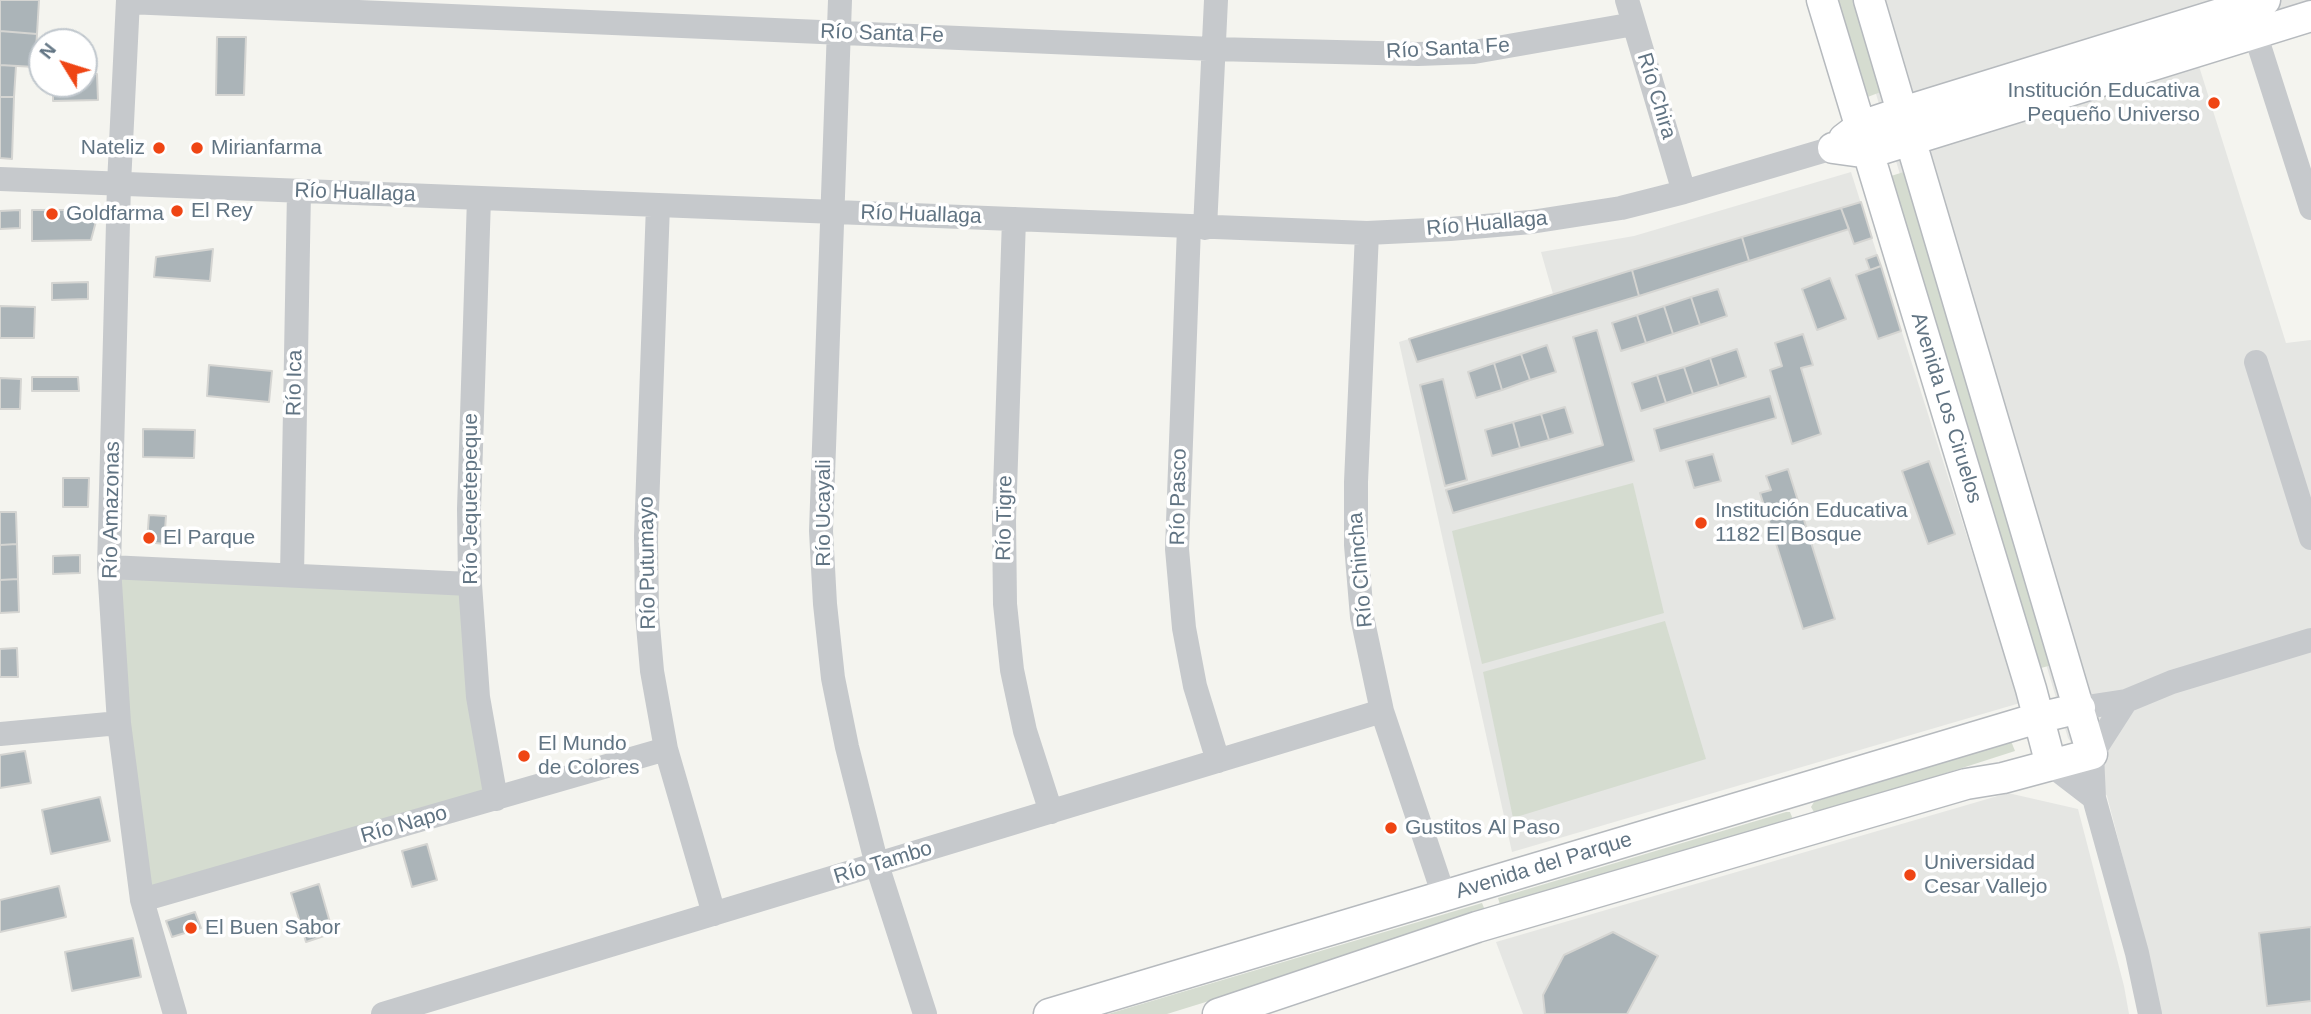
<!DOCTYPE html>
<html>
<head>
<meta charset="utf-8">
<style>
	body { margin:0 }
	#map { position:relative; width:2311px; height:1014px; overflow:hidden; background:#f4f4ef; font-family:Helvetica,sans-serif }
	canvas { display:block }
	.north { position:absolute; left:28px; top:28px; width:70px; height:70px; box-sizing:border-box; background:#fff; border:2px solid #c0c7cd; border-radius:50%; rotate:308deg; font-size:19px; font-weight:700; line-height:28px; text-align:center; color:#617483 }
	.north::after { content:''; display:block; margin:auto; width:24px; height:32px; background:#ef4514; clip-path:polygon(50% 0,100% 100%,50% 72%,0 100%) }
</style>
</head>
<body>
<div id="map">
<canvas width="2311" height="1014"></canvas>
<div class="north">N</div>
</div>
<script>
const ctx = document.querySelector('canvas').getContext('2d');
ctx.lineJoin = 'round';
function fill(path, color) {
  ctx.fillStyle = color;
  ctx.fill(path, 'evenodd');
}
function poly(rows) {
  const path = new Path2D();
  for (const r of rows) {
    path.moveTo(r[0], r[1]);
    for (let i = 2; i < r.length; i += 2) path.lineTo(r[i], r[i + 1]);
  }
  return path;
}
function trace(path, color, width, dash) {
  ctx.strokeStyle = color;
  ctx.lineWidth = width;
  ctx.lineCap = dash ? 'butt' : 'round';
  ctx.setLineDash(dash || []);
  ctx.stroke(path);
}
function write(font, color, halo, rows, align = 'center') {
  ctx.font = font + ' Helvetica,sans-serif';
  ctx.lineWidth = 7;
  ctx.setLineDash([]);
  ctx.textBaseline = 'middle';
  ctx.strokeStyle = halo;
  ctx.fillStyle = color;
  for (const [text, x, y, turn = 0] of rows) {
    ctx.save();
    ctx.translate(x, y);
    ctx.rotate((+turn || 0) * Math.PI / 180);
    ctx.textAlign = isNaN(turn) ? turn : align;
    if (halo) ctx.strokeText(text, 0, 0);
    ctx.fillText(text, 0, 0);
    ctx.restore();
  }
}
const built = poly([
	[1848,0,2311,0,2311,27,2198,63,2286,343,2311,340,2311,1014,2155,1014,2148,955,2107,796,2068,738],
	[1851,172,2020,703,1512,852,1399,342,1553,294,1541,252,1634,236],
	[2008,793,2078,809,2124,986,2129,1014,1523,1014,1496,942]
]);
const green = poly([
	[1836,0,1859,0,1886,90,1865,98],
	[1910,170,2060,663,2037,669,1891,176],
	[1633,483,1664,613,1482,664,1452,531],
	[109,567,470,584,496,799,142,900],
	[1665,621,1706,759,1513,818,1483,672],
	[2011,741,2015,751,1819,814,1814,812,1811,807,1814,802],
	[1786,812,1790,812,1792,817,1791,822,1502,911,1498,898],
	[1482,903,1487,915,1167,1014,1108,1014]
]);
const building = poly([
	[0,0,39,0,37,34,0,31,0,0],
	[0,31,37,34,35,67,0,65,0,31],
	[217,37,246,37,244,95,216,95,217,37],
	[0,65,16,66,14,97,0,97,0,65],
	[84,74,97,74,98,100,53,101,53,84,84,84,84,74],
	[0,97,14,97,12,159,0,158,0,97],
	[1861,202,1872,238,1854,244,1841,208,1861,202],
	[1841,208,1849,229,1749,261,1742,237,1841,208],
	[20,210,20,228,0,229,0,211,20,210],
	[32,210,99,210,91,240,32,241,32,210],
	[1742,237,1749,261,1639,296,1632,270,1742,237],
	[213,249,210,281,154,277,156,257,213,249],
	[1877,255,1881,266,1870,270,1866,259,1877,255],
	[1881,266,1901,331,1878,339,1856,275,1881,266],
	[1632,270,1639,296,1417,362,1409,339,1632,270],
	[1830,278,1846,319,1817,330,1802,289,1830,278],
	[88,282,88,299,52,300,52,283,88,282],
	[1718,289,1727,316,1700,325,1691,297,1718,289],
	[1691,297,1700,325,1673,334,1664,306,1691,297],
	[0,306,35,307,34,338,0,338,0,306],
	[1664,306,1673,334,1646,343,1637,315,1664,306],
	[1637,315,1646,343,1621,351,1612,323,1637,315],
	[1597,330,1634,461,1453,513,1446,490,1603,445,1573,337,1597,330],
	[1803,334,1813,365,1801,368,1821,434,1792,444,1770,370,1782,366,1775,343,1803,334],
	[1547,345,1556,372,1530,380,1521,354,1547,345],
	[1737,349,1746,377,1719,386,1710,358,1737,349],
	[1521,354,1530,380,1502,390,1494,363,1521,354],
	[1710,358,1719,386,1693,394,1684,367,1710,358],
	[1494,363,1502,390,1476,398,1468,372,1494,363],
	[209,365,272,371,269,402,207,396,209,365],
	[1684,367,1693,394,1666,403,1657,375,1684,367],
	[1657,375,1666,403,1641,411,1632,383,1657,375],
	[32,377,78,377,79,391,32,391,32,377],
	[0,378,21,379,20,409,0,409,0,378],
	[1443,379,1467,480,1445,486,1420,385,1443,379],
	[1770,396,1776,418,1660,451,1654,429,1770,396],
	[1565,407,1573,433,1549,440,1541,414,1565,407],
	[1541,414,1549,440,1520,448,1513,422,1541,414],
	[1513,422,1520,448,1492,456,1485,430,1513,422],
	[143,429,195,430,194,458,143,457,143,429],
	[1713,454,1721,481,1694,488,1686,461,1713,454],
	[1929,461,1955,534,1928,544,1902,471,1929,461],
	[1788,469,1835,619,1803,629,1760,493,1771,490,1766,476,1788,469],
	[63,478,89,478,88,507,63,507,63,478],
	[0,512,16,512,17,544,0,545,0,512],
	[149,515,166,516,164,544,147,542,149,515],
	[17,544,18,579,0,580,0,545,17,544],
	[80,555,80,573,53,574,53,556,80,555],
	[18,579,19,612,0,613,0,580,18,579],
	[17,648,18,677,0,677,0,649,17,648],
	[25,751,31,783,0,788,0,755,25,751],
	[100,797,110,841,51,854,42,810,100,797],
	[427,844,437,880,412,887,402,851,427,844],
	[319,884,333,933,306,942,291,893,319,884],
	[59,886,66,917,0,932,0,900,59,886],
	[195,912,201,928,172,937,166,921,195,912],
	[2311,927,2311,1001,2267,1006,2259,933,2311,927],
	[1613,932,1658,956,1627,1014,1545,1014,1543,995,1564,955,1613,932],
	[133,938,141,977,72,991,65,952,133,938]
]);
const minor = poly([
	[128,0,119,184,109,567,119,723,142,900,175,1014],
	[840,0,821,531,825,604,833,678,847,747,877,865,925,1014],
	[1627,0,1684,192],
	[128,2,1213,49,1418,54,1474,52,1634,24],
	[2255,33,2311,208],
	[0,179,1367,233,1450,229,1531,222,1621,208,1684,192,1833,148],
	[479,198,469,509,470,584,478,697,496,799],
	[658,205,646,536,647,614,652,671,666,749,714,914],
	[1014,219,1004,520,1005,604,1012,670,1025,731,1051,812],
	[1189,227,1177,549,1184,628,1195,686,1218,761],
	[1205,228,1216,0],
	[1367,233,1356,482,1356,545,1362,617,1382,711,1444,896],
	[2256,362,2311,538],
	[109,567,470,584],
	[292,575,299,191],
	[2126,701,2092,754,2094,798,2137,953,2150,1014],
	[2080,708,2126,701,2172,682,2311,640],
	[0,734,119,723],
	[2051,765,2094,798],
	[142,900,666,749],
	[383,1014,1382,711]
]);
const major = poly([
	[1822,0,2031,689,2051,765],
	[1844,139,1861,126,1903,112,2265,0],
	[1833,148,1869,153,2311,16],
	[1049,1014,2038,718,2080,708],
	[1218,1014,1477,927,1966,784,2003,778,2092,754,1869,0]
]);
const markers = [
	[2214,103,7,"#ef4514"],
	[159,148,7,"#ef4514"],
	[197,148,7,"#ef4514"],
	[177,211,7,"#ef4514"],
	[52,214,7,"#ef4514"],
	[1701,523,7,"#ef4514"],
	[149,538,7,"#ef4514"],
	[524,756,7,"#ef4514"],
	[1391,828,7,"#ef4514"],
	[1910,875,7,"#ef4514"],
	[191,928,7,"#ef4514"]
];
const streetNames = [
	["Río Santa Fe",882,34,2],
	["Río Santa Fe",1448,49,-3],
	["Río Chira",1656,96,73],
	["Río Huallaga",355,193,2],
	["Río Huallaga",921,215,2],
	["Río Huallaga",1487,224,-5],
	["Río Ica",295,383,-89],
	["Avenida Los Ciruelos",1946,408,73],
	["Río Pasco",1179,497,-89],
	["Río Jequetepeque",471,499,-90],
	["Río Amazonas",112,510,-89],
	["Río Ucayali",824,513,-90],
	["Río Tigre",1005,518,-89],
	["Río Putumayo",648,563,-91],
	["Río Chincha",1361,570,-95],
	["Río Napo",404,825,-16],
	["Río Tambo",883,863,-17],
	["Avenida del Parque",1544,866,-17]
];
const poiNames = [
	["Institución Educativa",2200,91,"right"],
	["Pequeño Universo",2200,115,"right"],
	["Nateliz",145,148,"right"],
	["Mirianfarma",211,148],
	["El Rey",191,211],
	["Goldfarma",66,214],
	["Institución Educativa",1715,511],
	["1182 El Bosque",1715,535],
	["El Parque",163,538],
	["El Mundo",538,744],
	["de Colores",538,768],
	["Gustitos Al Paso",1405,828],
	["Universidad",1924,863],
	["Cesar Vallejo",1924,887],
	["El Buen Sabor",205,928]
];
fill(built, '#e5e6e3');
fill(green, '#d5dcd0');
fill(building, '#abb4b8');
trace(building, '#d5d5d2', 2);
trace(major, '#b6babe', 33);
trace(minor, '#c6c9cc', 24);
trace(major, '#fff', 30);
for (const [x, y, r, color] of markers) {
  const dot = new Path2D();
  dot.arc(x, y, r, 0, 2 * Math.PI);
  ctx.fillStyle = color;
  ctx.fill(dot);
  trace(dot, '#fff', 2.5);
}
write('21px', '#617483', '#fff', streetNames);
write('21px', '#617483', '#fff', poiNames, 'left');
</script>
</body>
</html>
